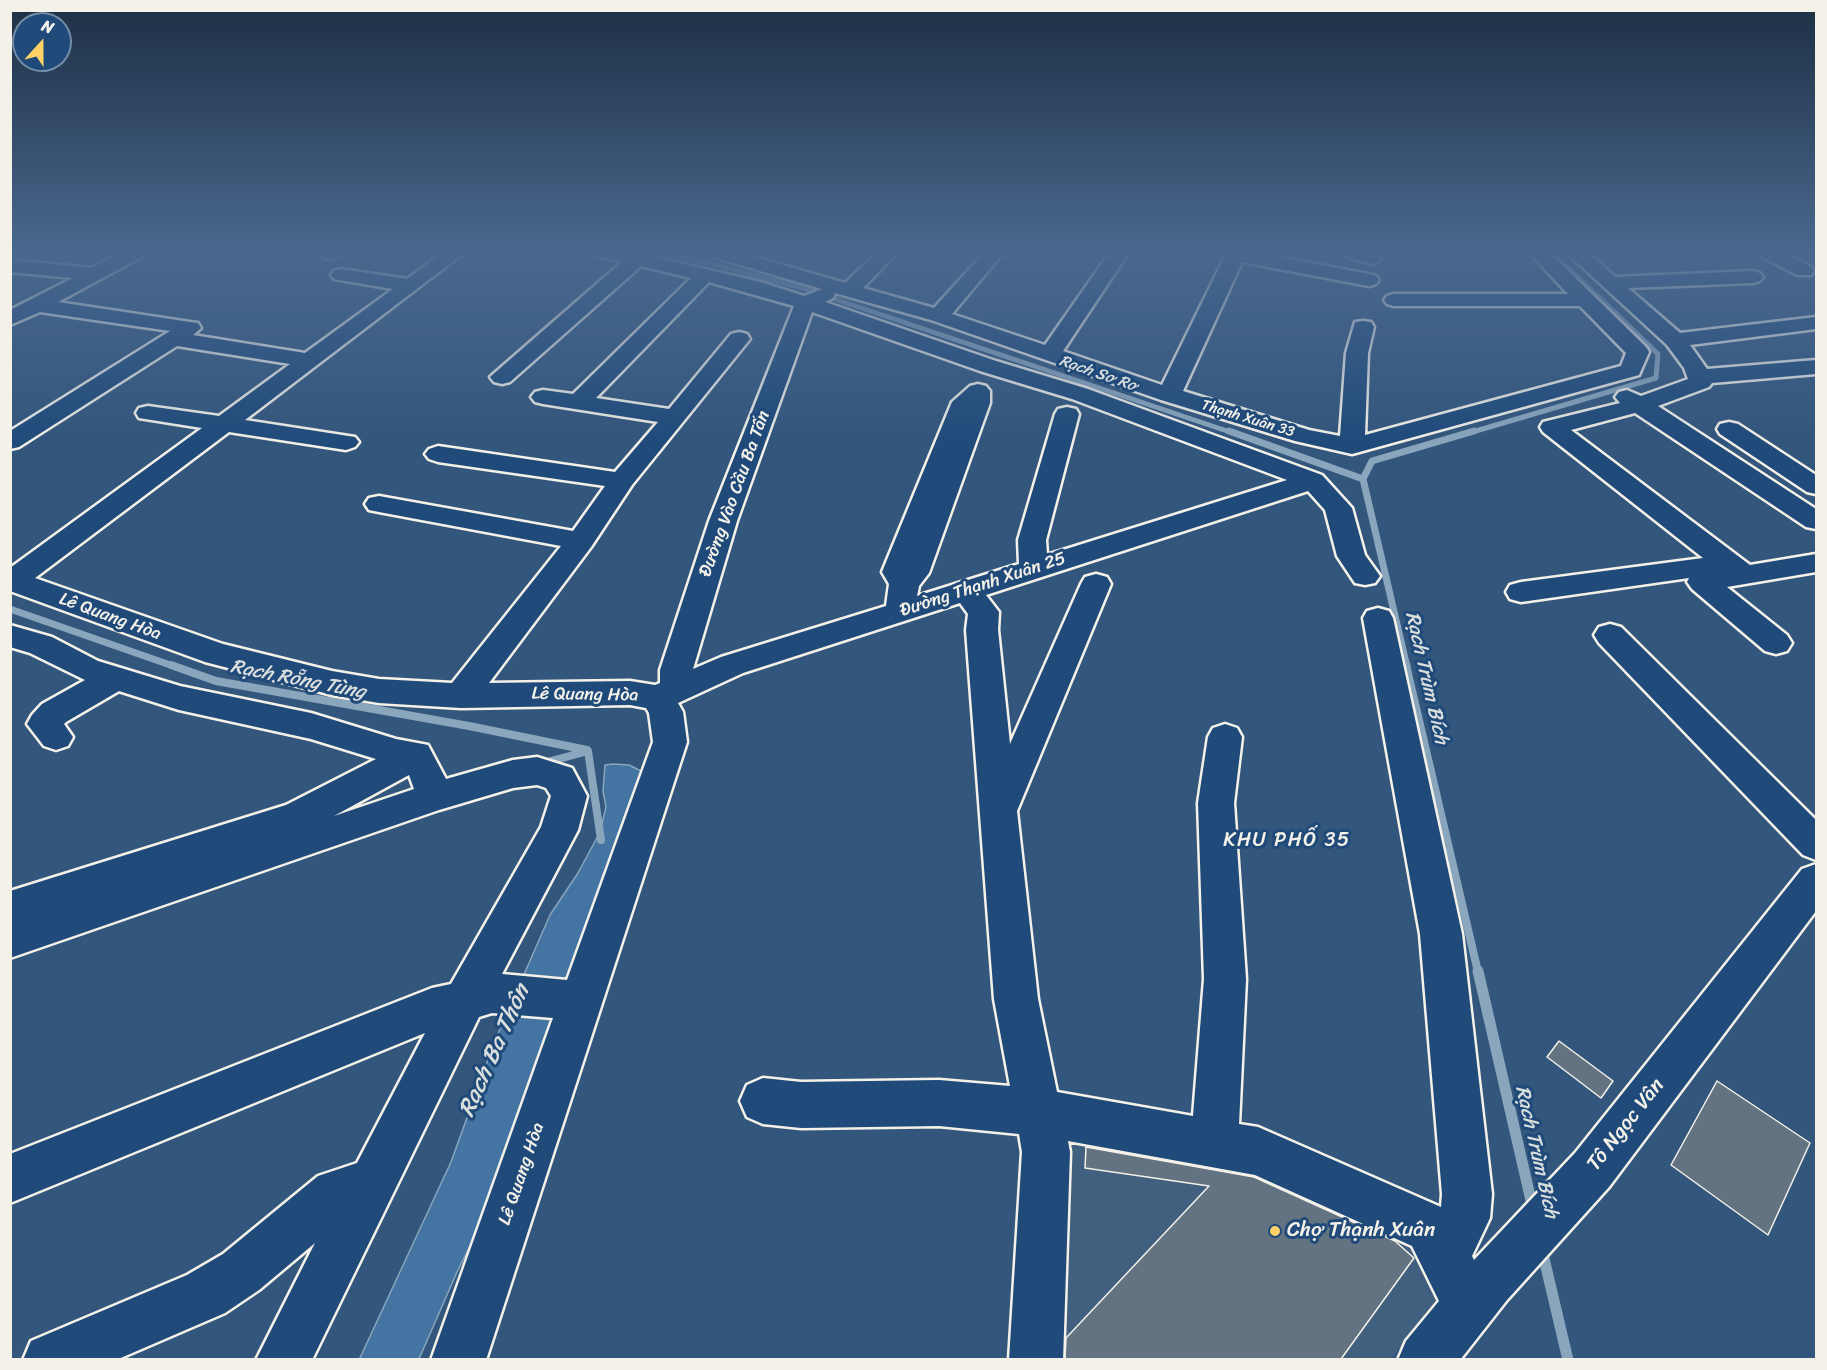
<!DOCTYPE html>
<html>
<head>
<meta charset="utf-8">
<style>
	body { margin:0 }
	#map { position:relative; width:1827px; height:1370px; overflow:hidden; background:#33567c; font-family:Sriracha,sans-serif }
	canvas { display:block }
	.frame { position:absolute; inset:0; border:12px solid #f4f1e8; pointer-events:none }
	.north { position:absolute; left:12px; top:12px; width:60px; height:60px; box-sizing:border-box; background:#1f4a7a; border:2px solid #748da6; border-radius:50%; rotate:21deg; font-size:16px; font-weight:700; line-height:24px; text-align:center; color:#f4f1e8 }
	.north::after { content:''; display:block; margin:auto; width:21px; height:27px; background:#ffd166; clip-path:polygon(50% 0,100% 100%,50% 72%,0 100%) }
</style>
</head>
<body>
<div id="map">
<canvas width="1827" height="1370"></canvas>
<div class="frame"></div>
<div class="north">N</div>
</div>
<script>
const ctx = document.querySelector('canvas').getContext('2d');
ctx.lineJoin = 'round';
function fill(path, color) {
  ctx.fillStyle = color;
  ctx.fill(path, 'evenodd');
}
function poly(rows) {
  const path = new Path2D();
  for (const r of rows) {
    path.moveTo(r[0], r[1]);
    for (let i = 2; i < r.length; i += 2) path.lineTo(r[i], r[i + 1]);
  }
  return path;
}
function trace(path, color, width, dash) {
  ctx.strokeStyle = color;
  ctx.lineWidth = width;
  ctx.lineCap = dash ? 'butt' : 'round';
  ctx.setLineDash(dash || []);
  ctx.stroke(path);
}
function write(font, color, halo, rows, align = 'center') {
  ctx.font = font + ' Sriracha,sans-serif';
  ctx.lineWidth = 6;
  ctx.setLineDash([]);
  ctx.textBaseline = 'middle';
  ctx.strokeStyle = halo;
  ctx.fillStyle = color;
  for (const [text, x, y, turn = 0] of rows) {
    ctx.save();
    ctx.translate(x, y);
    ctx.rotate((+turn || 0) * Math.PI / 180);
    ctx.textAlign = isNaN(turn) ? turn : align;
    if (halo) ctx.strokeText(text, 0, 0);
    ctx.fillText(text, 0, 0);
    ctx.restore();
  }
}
const built = poly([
	[1070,1144,1229,1155,1412,1214,1448,1290,1391,1359,1062,1360,1070,1243]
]);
const water = poly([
	[613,764,629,765,641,771,644,791,510,1166,457,1272,419,1359,359,1360,451,1162,494,1043,550,915,578,873,600,832,606,807,603,791,605,765,613,764]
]);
const streamFar3 = poly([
	[649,252,697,260,802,288,1233,433],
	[1469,433,1656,378,1658,354,1552,252]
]);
const streamFar2 = poly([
	[1229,431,1363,479],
	[10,609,176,667],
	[1407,667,1363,479,1372,461,1474,431]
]);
const streamFar1 = poly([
	[171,665,216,681,469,726,587,750],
	[1406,665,1478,972],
	[588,751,601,840],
	[540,764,588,751]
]);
const stream = poly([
	[1478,971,1533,1209],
	[1542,1250,1568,1360]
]);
const building = poly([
	[1559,1041,1613,1081,1601,1098,1547,1057,1559,1041],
	[1717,1081,1810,1143,1768,1235,1671,1165,1717,1081],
	[1086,1147,1254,1177,1395,1241,1414,1258,1341,1359,1065,1359,1066,1338,1209,1186,1085,1168,1086,1147]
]);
const minor = poly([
	[121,252,145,252,143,256,58,302,190,322,198,323,201,328,193,335,305,353,393,289,334,279,331,275,334,271,341,269,407,279,444,252,465,252,245,420,355,437,359,442,355,447,346,450,229,432,35,578,223,644,332,671,379,679,452,683,561,546,379,512,369,510,365,504,369,498,379,496,573,531,605,486,438,462,429,459,425,454,429,449,438,446,615,472,658,422,543,404,535,402,531,397,535,392,543,390,573,394,691,278,641,266,510,382,502,384,494,382,490,377,622,262,599,256,597,252,637,253,760,282,804,296,822,289,710,256,708,252,738,252,845,283,878,252,898,252,863,288,934,308,985,252,1004,252,952,314,1045,345,1110,252,1129,252,1063,351,1162,385,1227,252,1251,252,1369,274,1376,276,1379,280,1376,284,1369,286,1242,262,1183,391,1309,430,1340,436,1346,353,1355,322,1363,321,1371,322,1374,327,1368,353,1365,435,1621,366,1626,353,1580,306,1394,306,1387,304,1384,300,1387,296,1394,294,1568,294,1529,252,1549,252,1646,347,1649,352,1639,375,1352,454,1295,441,1161,400,931,320,835,293,833,298,825,302,996,361,1088,389,1322,475,1352,508,1365,555,1380,576,1375,583,1365,585,1355,583,1337,556,1325,510,1308,491,986,595,999,612,998,630,1010,744,1081,584,1085,577,1096,574,1107,577,1111,584,1017,811,1038,999,1057,1092,1193,1116,1204,979,1198,803,1208,737,1213,728,1225,724,1237,728,1242,737,1234,803,1246,979,1239,1124,1258,1127,1441,1207,1442,1194,1420,934,1363,618,1367,611,1378,608,1389,611,1393,618,1462,934,1492,1194,1490,1218,1472,1256,1474,1260,1575,1153,1802,869,1816,864,1816,911,1609,1187,1507,1300,1460,1360,1398,1360,1406,1341,1439,1301,1412,1246,1255,1175,1068,1141,1070,1152,1063,1360,1009,1360,1022,1152,1019,1134,939,1126,801,1128,763,1124,747,1117,740,1101,747,1085,763,1078,801,1082,939,1080,1010,1086,994,999,966,630,968,614,960,603,743,673,678,703,683,712,687,742,486,1360,431,1360,553,1018,492,1013,479,1017,312,1360,256,1360,315,1243,259,1290,225,1313,116,1360,23,1360,31,1341,187,1275,223,1254,318,1176,357,1163,425,1033,10,1203,10,1154,432,988,451,984,541,827,551,796,546,788,537,785,513,788,439,810,10,958,10,891,286,805,376,759,311,739,179,710,119,691,66,722,64,724,73,737,68,746,56,750,44,746,27,724,32,715,42,704,85,680,30,653,10,647,10,625,52,637,98,661,180,686,311,713,396,739,428,745,446,779,513,760,537,757,572,768,587,796,578,830,502,974,567,980,653,742,649,713,646,708,630,705,461,708,379,703,332,695,205,662,10,591,10,568,202,428,139,418,136,413,139,408,148,406,219,416,290,364,177,346,19,447,10,449,10,431,170,331,40,312,10,325,10,310,73,278,10,272,10,260,92,268,121,252],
	[709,282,794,306,709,521,660,670,660,683,655,685,630,681,489,683,591,547,632,485,750,339,747,334,739,332,731,334,669,409,596,398,709,282],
	[812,312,980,371,1072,399,1287,480,1047,555,1046,540,1079,414,1076,409,1067,407,1058,409,1055,414,1018,540,1019,564,917,596,919,586,929,573,990,403,990,391,986,386,978,384,970,386,952,402,882,572,889,584,886,606,721,657,693,669,737,521,812,312],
	[409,775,414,789,334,816,409,775],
	[339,252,336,257,329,259,322,257,319,253,339,252],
	[1343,252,1372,252,1381,258,1378,262,1371,264,1345,256,1343,252],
	[1566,252,1587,252,1615,277,1753,271,1760,273,1763,277,1760,281,1753,283,1628,288,1680,333,1816,317,1816,329,1690,345,1707,369,1816,360,1816,374,1712,383,1709,387,1658,406,1816,509,1816,529,1806,527,1635,413,1571,430,1750,565,1816,554,1816,572,1727,587,1787,635,1792,643,1787,651,1776,654,1765,651,1692,589,1687,582,1689,578,1521,602,1510,599,1506,592,1510,585,1521,582,1703,558,1543,432,1540,427,1543,422,1620,403,1615,397,1619,392,1627,390,1641,396,1688,379,1684,368,1667,345,1566,252],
	[1759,252,1783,252,1811,267,1814,271,1811,275,1797,275,1761,256,1759,252],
	[1729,422,1738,424,1816,475,1816,494,1807,492,1720,434,1717,429,1720,424,1729,422],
	[1610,624,1621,627,1816,820,1816,860,1803,855,1599,643,1594,635,1599,627,1610,624]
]);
const markers = [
	[1275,1231,6,"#ffd166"]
];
const farStreetnames = [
	["Thạnh Xuân 33",1248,419,17]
];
const farWaternames = [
	["Rạch Sơ Rơ",1098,374,19]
];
const streetNames = [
	["Đường Vào Cầu Ba Tấn",735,494,-70],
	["Đường Thạnh Xuân 25",983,585,-18],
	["Lê Quang Hòa",110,617,20],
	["Lê Quang Hòa",585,695,1],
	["Lê Quang Hòa",522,1174,-71]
];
const waterNames = [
	["Rạch Trùm Bích",1426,678,77],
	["Rạch Rỗng Tùng",298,680,11],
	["Rạch Trùm Bích",1536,1152,77]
];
const neighbourhoodNames = [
	["KHU PHỐ 35",1287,841]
];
const nearStreetnames = [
	["Tô Ngọc Vân",1626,1125,-52]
];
const nearPoinames = [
	["Chợ Thạnh Xuân",1287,1231]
];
const nearWaternames = [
	["Rạch Ba Thôn",495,1051,-66]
];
fill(built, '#415f7e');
fill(water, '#4474a1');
trace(water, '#8aa6bd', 1.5);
trace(streamFar3, '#8aa6bd', 5);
trace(streamFar2, '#8aa6bd', 7);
trace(streamFar1, '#8aa6bd', 8);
trace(stream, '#8aa6bd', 11);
fill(building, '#637382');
trace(building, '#f4f1e8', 1.5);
trace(minor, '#f4f1e8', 5);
fill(minor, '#1f4a7a');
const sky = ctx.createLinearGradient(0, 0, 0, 444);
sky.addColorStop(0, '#1c2f44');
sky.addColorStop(0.57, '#4a688e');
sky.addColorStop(1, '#4a688e00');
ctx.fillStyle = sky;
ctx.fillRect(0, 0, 1827, 444);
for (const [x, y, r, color] of markers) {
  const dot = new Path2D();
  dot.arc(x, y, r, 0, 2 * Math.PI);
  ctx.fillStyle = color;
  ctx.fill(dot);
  trace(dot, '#1f4a7a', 2);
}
write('15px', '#f4f1e8', '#1f4a7a', farStreetnames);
write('italic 16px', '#dadedd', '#1f4a7a', farWaternames);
write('18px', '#f4f1e8', '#1f4a7a', streetNames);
write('italic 20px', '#dadedd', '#1f4a7a', waterNames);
ctx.letterSpacing = '1.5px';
write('20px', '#f4f1e8', '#1f4a7a', neighbourhoodNames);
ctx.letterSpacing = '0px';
write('21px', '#f4f1e8', '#1f4a7a', nearStreetnames);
write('21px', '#f4f1e8', '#1f4a7a', nearPoinames, 'left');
write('italic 24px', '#dadedd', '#1f4a7a', nearWaternames);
</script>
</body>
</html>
